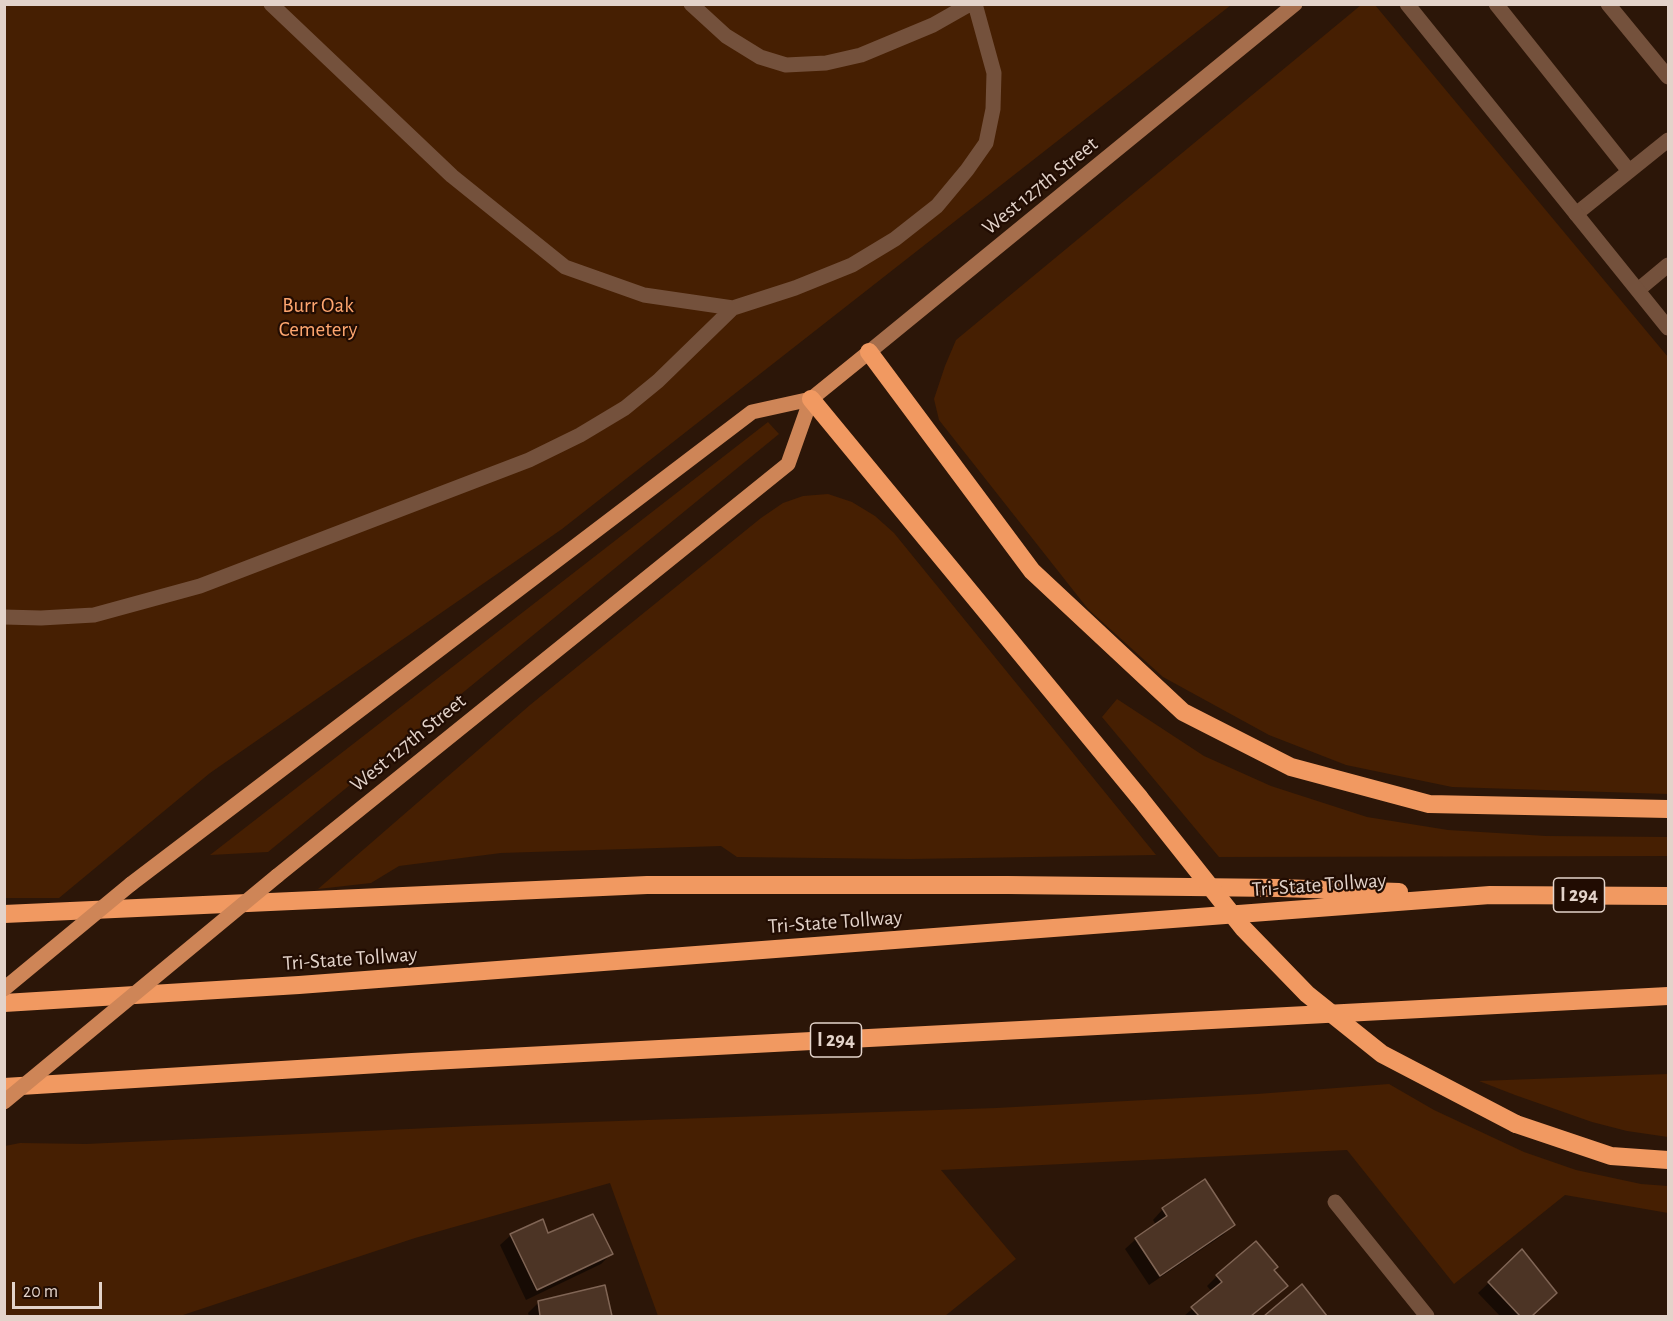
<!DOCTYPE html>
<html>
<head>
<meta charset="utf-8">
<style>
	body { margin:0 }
	#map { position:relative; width:1673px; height:1321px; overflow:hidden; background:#2c1608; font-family:"Alegreya Sans",sans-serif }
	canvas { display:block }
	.frame { position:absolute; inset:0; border:6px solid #e3d3ca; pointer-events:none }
	.scale { position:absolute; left:12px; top:1282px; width:90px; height:27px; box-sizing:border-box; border:3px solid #e3d3ca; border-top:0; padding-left:8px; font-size:18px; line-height:21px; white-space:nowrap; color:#e3d3ca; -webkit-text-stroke:4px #210c02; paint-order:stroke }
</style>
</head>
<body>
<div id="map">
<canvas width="1673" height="1321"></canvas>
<div class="frame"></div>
<div class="scale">20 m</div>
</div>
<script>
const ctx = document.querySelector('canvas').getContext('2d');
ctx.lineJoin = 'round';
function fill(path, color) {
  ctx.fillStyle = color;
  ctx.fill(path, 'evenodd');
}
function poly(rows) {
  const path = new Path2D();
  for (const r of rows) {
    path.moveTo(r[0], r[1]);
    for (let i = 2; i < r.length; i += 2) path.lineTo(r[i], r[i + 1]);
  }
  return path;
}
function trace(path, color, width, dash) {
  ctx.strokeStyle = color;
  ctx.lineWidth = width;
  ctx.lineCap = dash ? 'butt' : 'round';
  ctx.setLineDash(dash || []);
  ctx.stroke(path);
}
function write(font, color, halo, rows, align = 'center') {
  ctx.font = font + ' "Alegreya Sans",sans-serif';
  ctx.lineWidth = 4.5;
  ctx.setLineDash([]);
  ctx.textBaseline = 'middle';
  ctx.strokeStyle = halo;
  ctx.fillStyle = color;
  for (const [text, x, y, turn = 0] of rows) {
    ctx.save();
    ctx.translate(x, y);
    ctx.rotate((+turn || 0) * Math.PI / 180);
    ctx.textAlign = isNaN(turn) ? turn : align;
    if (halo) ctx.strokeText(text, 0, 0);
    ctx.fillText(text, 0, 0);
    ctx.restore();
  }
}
const green = poly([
	[5,5,1231,5,562,529,210,773,59,898,5,898],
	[1361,5,1375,5,1668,357,1668,794,1452,787,1346,765,1269,735,1163,677,1088,609,939,420,934,399,945,366,956,340],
	[768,422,779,434,268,852,210,855],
	[828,494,852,502,875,516,894,533,1156,855,910,859,737,857,721,846,501,853,399,866,371,883,318,889,530,705,761,518,783,503,803,496],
	[1117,699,1204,756,1271,786,1367,817,1448,830,1546,836,1668,837,1668,856,1219,857,1102,717],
	[1668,1074,1668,1137,1627,1131,1592,1122,1515,1095,1479,1081],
	[1389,1084,1434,1110,1524,1152,1576,1170,1641,1184,1668,1186,1668,1213,1565,1195,1454,1284,1347,1150,941,1170,1016,1259,945,1316,658,1316,610,1183,415,1238,180,1316,5,1316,5,1146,20,1143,86,1144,473,1126,996,1108,1257,1094]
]);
const shadow = poly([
	[1205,1182,1233,1225,1223,1235,1149,1285,1125,1249,1136,1239,1156,1225,1153,1220,1163,1209],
	[511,1235,547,1235,611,1254,601,1264,526,1300,500,1245],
	[1522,1251,1545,1304,1531,1316,1500,1316,1478,1293],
	[1272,1270,1286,1286,1251,1316,1184,1316,1212,1292,1207,1286,1217,1276],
	[604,1287,611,1316,529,1316,528,1313,539,1302],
	[1302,1287,1325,1316,1266,1316]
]);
const building = poly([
	[1205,1179,1235,1225,1160,1276,1135,1238,1167,1216,1162,1208,1205,1179],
	[593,1214,613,1254,537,1290,510,1234,543,1219,548,1233,593,1214],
	[1256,1241,1278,1267,1274,1270,1288,1286,1251,1316,1199,1316,1191,1307,1222,1282,1216,1275,1256,1241],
	[1522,1249,1557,1293,1532,1316,1520,1316,1488,1282,1522,1249],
	[1302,1284,1327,1316,1264,1316,1302,1284],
	[605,1285,612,1316,540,1316,538,1301,605,1285]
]);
const service = poly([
	[271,4,452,176,565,267,644,295,733,308],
	[691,4,726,36,760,57,786,65,826,63,861,55,933,25,970,4],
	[1496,4,1629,171],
	[1608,4,1668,77],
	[1576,214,1668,140],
	[1638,290,1668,265],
	[4,617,41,618,94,615,200,586,529,460,580,435,625,408,658,381,733,308,795,288,852,265,895,239,937,206,967,170,986,143,993,109,994,73,975,4]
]);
const minor = poly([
	[1407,4,1668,328],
	[1335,1202,1427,1316]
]);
const secondary = poly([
	[869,352,1295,4]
]);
const primary = poly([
	[277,876,788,464,811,399],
	[131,884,752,412,811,399,869,352]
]);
const motorway = poly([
	[869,352,1032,571,1183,712,1291,767,1429,804,1668,809],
	[811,399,1139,797],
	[4,914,647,885,1008,885,1280,888,1399,892],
	[4,1003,299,985,1490,895,1668,896],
	[4,1087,412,1062,1668,996],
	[1516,1124,1611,1156,1668,1160]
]);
const primaryBridge = poly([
	[4,989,131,884],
	[4,1102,277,876]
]);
const motorwayBridge = poly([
	[1139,797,1243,928,1307,994,1382,1054,1516,1124]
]);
const shields = [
	[1579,895,51],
	[836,1040,51]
];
const shieldNames = [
	["I 294",1579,895],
	["I 294",836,1040]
];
const streetNames = [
	["West 127th Street",1040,186,-39],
	["West 127th Street",408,743,-39],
	["Tri-State Tollway",1319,885,-4],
	["Tri-State Tollway",835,922,-4],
	["Tri-State Tollway",350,959,-4]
];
const parkNames = [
	["Burr Oak",318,306],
	["Cemetery",318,330]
];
fill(green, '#461f02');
fill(shadow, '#0007');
fill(building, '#4c3425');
trace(building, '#806555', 1.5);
trace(service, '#74513c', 15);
trace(minor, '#74513c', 15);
trace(secondary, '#a66e4c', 15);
trace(primary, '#ce8557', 15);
trace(motorway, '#f19961', 18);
trace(primaryBridge, '#ce8557', 15);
trace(motorwayBridge, '#f19961', 18);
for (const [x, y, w] of shields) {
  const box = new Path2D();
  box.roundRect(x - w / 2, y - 17, w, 34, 4.5);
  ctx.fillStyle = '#210c02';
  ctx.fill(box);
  trace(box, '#e3d3ca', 1.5);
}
write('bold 20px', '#e3d3ca', null, shieldNames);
write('21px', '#e3d3ca', '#210c02', streetNames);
write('21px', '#fea66f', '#210c02', parkNames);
</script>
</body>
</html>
